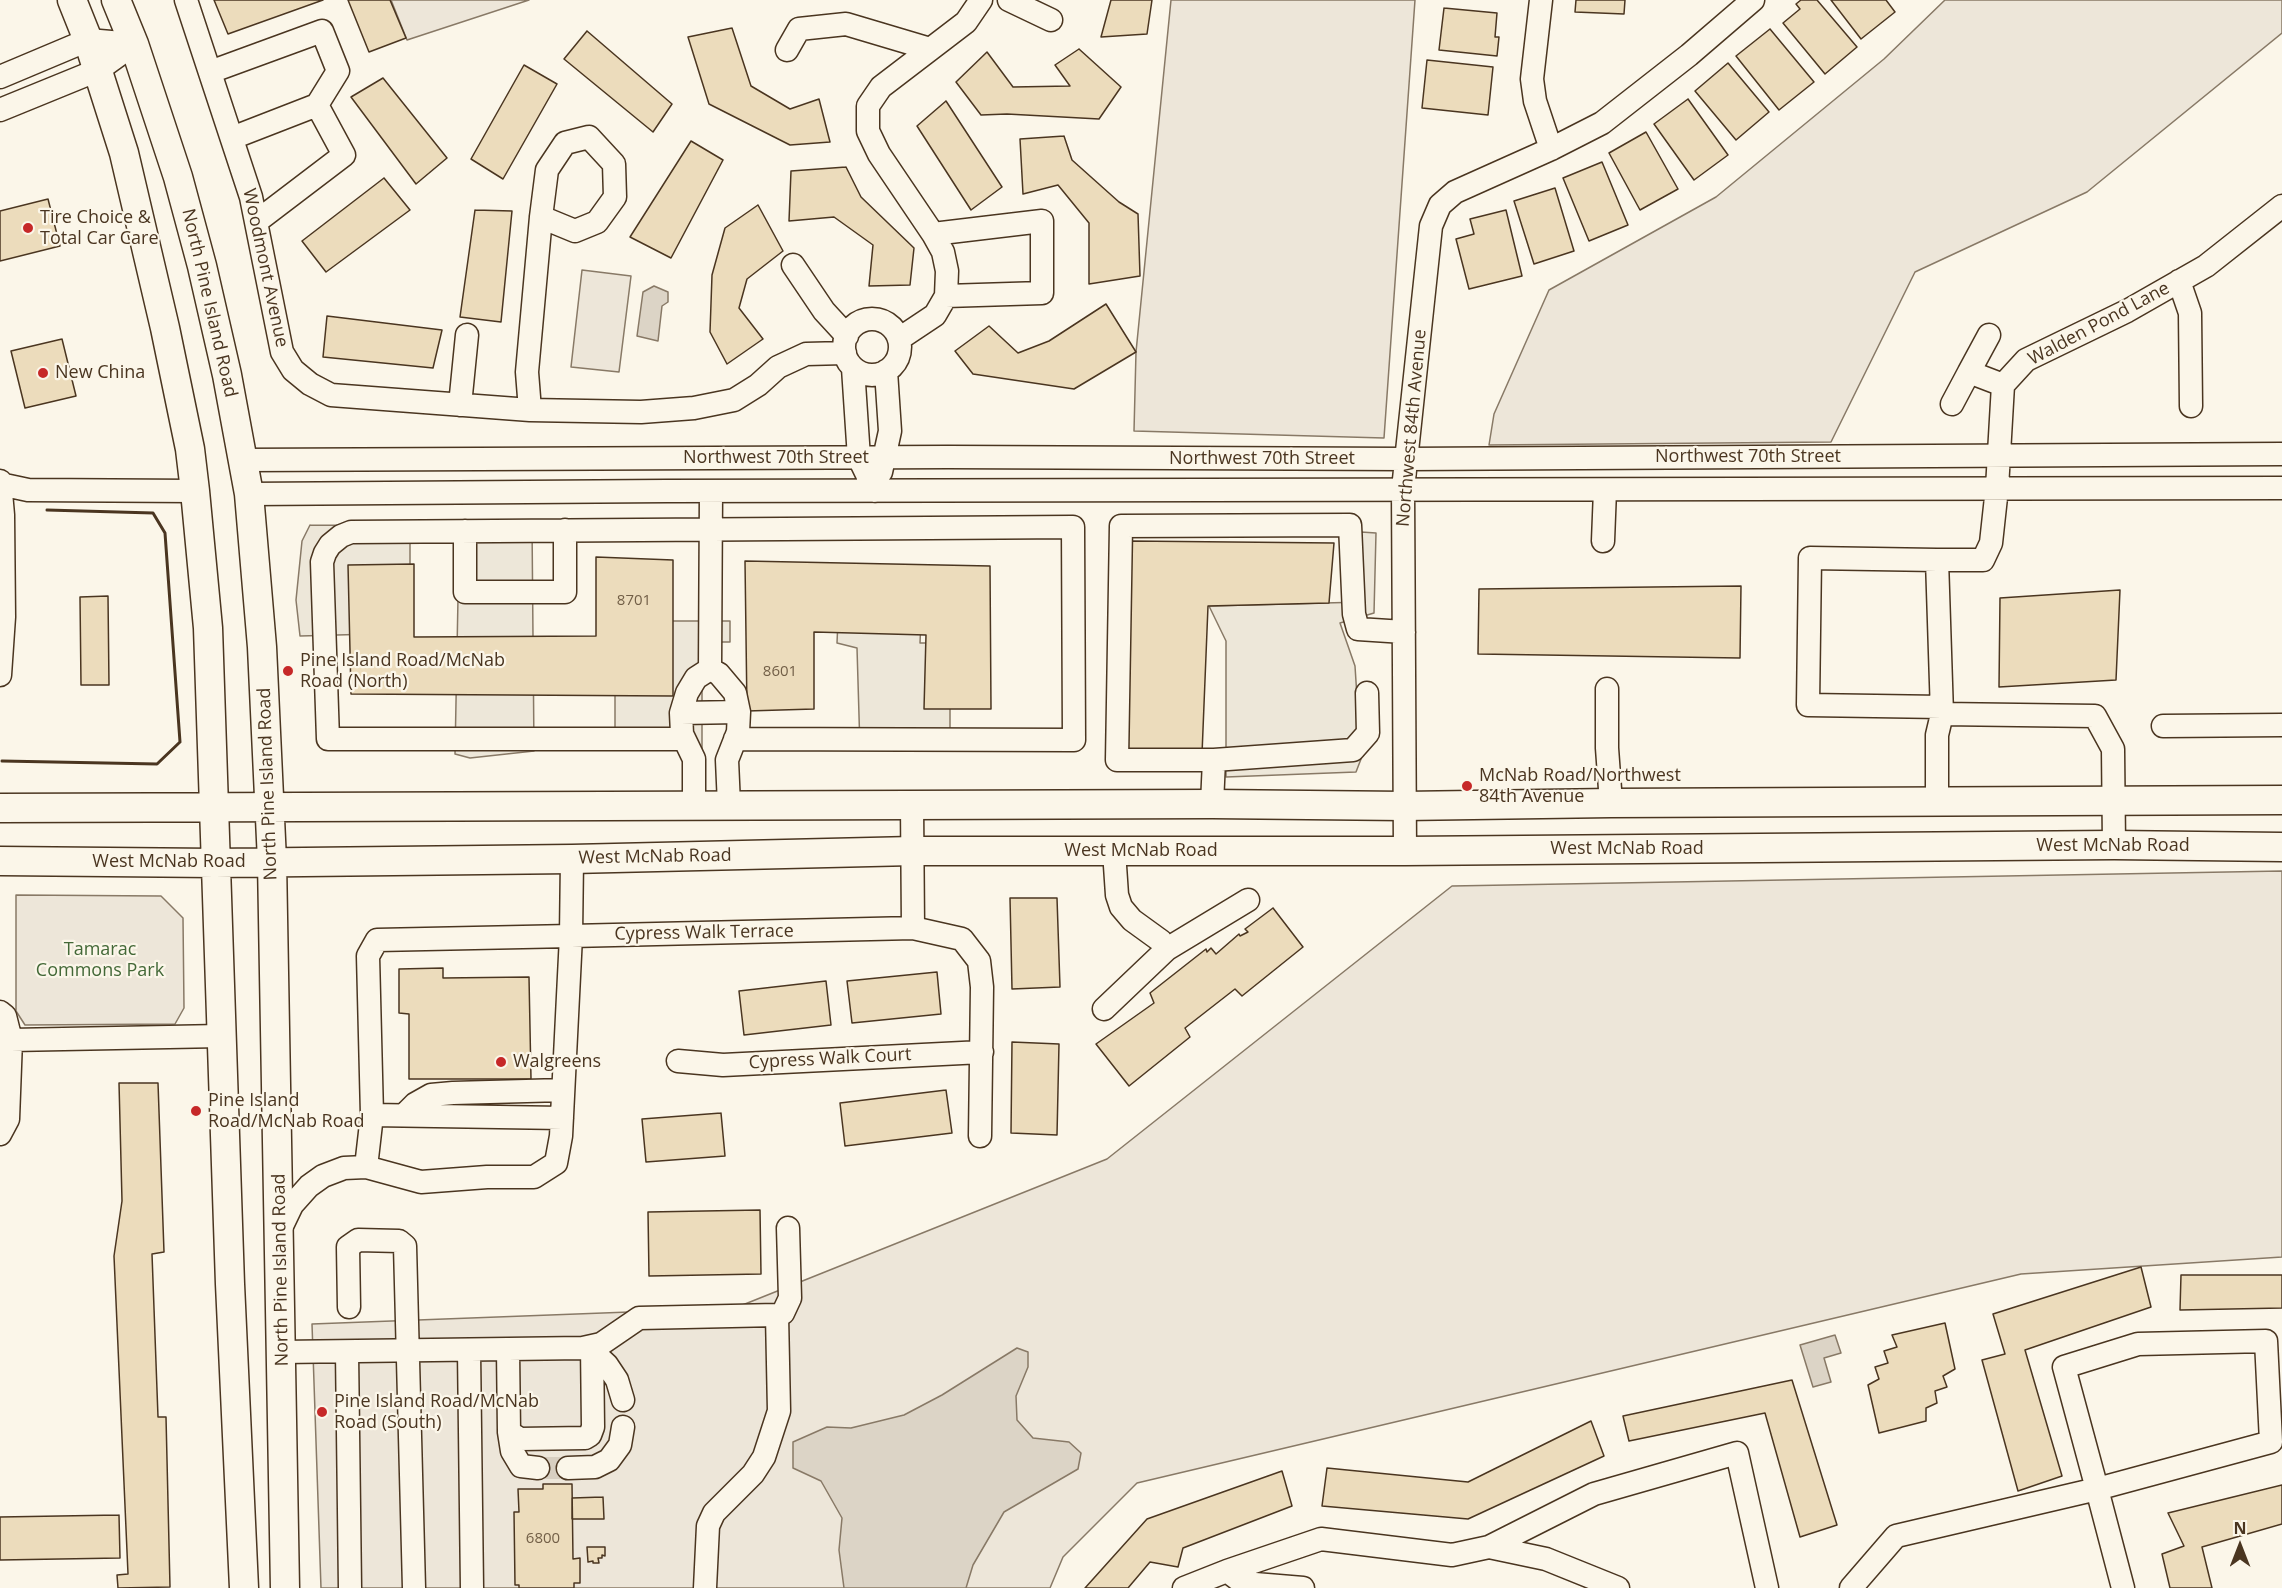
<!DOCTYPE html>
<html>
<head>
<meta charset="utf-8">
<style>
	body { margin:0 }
	#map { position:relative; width:2282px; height:1588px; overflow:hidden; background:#fbf6e9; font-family:"Open Sans",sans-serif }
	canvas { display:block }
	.north { position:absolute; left:2210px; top:1516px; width:60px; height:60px; -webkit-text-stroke:4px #fbf6e9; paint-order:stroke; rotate:0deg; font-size:16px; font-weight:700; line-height:24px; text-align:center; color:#4a3520 }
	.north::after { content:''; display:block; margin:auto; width:21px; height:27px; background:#4a3520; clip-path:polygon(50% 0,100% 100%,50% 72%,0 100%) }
</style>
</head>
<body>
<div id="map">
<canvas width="2282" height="1588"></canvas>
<div class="north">N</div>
</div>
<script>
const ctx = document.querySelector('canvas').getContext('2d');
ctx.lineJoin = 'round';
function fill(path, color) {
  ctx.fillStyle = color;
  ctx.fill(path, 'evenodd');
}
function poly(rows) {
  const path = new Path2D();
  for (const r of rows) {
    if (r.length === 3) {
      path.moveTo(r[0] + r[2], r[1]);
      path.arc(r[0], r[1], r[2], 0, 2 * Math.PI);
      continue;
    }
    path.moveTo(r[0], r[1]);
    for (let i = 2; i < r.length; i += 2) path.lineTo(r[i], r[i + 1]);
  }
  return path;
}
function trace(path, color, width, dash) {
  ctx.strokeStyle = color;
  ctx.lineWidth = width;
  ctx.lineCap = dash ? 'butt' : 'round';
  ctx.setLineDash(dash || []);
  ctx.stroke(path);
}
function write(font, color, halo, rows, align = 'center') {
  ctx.font = font + ' "Open Sans",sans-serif';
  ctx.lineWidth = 4.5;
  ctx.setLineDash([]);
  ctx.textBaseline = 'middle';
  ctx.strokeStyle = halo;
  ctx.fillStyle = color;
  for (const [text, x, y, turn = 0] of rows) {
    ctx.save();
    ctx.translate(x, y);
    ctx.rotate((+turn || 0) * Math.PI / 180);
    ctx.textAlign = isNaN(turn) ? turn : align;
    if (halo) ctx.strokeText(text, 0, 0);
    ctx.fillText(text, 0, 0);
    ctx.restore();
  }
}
const green = poly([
	[391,0,529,0,407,40,391,0],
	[1171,0,1415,0,1384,438,1134,431,1136,352,1171,0],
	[1945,0,2282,0,2282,33,2087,192,1915,272,1831,442,1489,445,1494,414,1549,290,1716,197,1884,59,1945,0],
	[582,270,631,276,619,372,571,367,582,270],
	[2282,871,2282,1257,2021,1274,1137,1483,1063,1557,1050,1588,321,1588,312,1324,735,1308,1107,1159,1452,886,2282,871],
	[16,895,161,896,183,918,184,1008,175,1024,25,1025,16,1011,16,895]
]);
const parking = poly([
	[532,523,534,751,470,758,455,754,459,546,532,523],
	[310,525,410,526,410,633,300,636,296,600,302,541,310,525],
	[1361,532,1376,533,1374,613,1340,623,1355,666,1361,759,1356,772,1226,777,1226,641,1209,606,1363,602,1361,532],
	[838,620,921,620,920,643,950,643,950,745,860,749,857,648,837,643,838,620],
	[649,621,730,621,730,642,702,642,702,749,615,746,615,640,649,621]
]);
const water = poly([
	[654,286,668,292,668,302,662,306,658,341,637,336,643,292,654,286],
	[1835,1335,1841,1353,1824,1358,1831,1382,1813,1387,1800,1345,1835,1335],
	[1017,1348,1028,1352,1028,1367,1016,1396,1017,1420,1033,1438,1069,1442,1081,1453,1078,1469,1004,1512,973,1565,966,1588,844,1588,839,1550,842,1518,821,1481,793,1468,793,1442,827,1427,851,1428,904,1415,942,1395,1017,1348]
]);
const building = poly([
	[214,0,323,0,228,34,214,0],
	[348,0,390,0,406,38,369,52,348,0],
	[1111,0,1152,0,1147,34,1101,37,1111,0],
	[1576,0,1625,0,1624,14,1575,12,1576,0],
	[1801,0,1817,0,1857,47,1825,74,1783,23,1800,9,1796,4,1801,0],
	[1831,0,1886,0,1895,12,1861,39,1831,0],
	[1444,8,1497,13,1495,37,1499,37,1497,56,1439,50,1444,8],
	[732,28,751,86,790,109,819,99,830,142,790,145,709,104,688,37,732,28],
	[1770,29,1814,82,1779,110,1736,56,1770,29],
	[587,31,672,104,653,132,564,59,587,31],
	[1079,49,1121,87,1099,119,1007,114,981,115,956,82,987,52,1013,87,1070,86,1055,65,1079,49],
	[1427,60,1493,67,1488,115,1422,108,1427,60],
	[1728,63,1769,112,1736,140,1695,91,1728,63],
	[524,65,557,84,503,179,471,159,524,65],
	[383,78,447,158,416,184,351,97,383,78],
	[1688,99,1728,155,1694,180,1654,124,1688,99],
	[946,101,1002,187,971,210,917,126,946,101],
	[1646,132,1678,189,1640,210,1609,153,1646,132],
	[1064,136,1072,160,1119,202,1138,214,1140,276,1089,284,1089,223,1058,185,1023,194,1020,139,1064,136],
	[691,141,723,160,671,258,630,237,691,141],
	[1602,162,1628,225,1589,241,1563,178,1602,162],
	[846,167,861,197,914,248,910,285,869,286,873,245,834,217,789,221,791,171,846,167],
	[384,178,410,210,326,272,302,241,384,178],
	[1555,188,1574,251,1534,264,1514,201,1555,188],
	[48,199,60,246,0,261,0,211,48,199],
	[758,205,783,251,747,279,739,308,763,339,727,364,710,332,712,275,725,228,758,205],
	[475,210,512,211,501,322,460,317,475,210],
	[1506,210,1522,276,1469,289,1456,239,1474,234,1470,219,1506,210],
	[1106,304,1136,352,1074,389,973,374,955,351,989,326,1018,353,1049,341,1106,304],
	[327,316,442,330,433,368,323,357,327,316],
	[62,339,76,396,25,408,11,351,62,339],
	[1130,541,1334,543,1329,603,1208,606,1202,754,1128,754,1130,541],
	[596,557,673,560,673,696,351,694,348,565,414,564,414,637,596,636,596,557],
	[745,561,990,566,991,709,924,709,926,635,814,632,814,709,747,711,745,561],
	[1741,586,1740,658,1478,654,1479,589,1741,586],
	[2120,590,2116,680,1999,687,2000,598,2120,590],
	[108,596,109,685,81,685,80,597,108,596],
	[1010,898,1057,898,1060,987,1012,989,1010,898],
	[1273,908,1303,947,1242,996,1235,989,1185,1028,1190,1037,1129,1086,1096,1044,1154,1003,1150,993,1206,949,1207,952,1211,948,1216,954,1239,934,1240,936,1248,932,1245,929,1273,908],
	[443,968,443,978,529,977,531,1079,409,1079,409,1014,399,1013,399,969,443,968],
	[937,972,941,1014,852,1023,847,981,937,972],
	[826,981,831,1025,744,1035,739,991,826,981],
	[1012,1042,1059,1044,1057,1135,1011,1133,1012,1042],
	[119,1083,158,1083,164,1252,152,1254,158,1417,166,1417,170,1587,118,1588,117,1575,128,1574,114,1256,122,1201,119,1083],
	[946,1090,952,1133,845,1146,840,1103,946,1090],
	[721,1113,725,1156,646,1162,642,1119,721,1113],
	[760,1210,761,1274,649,1276,648,1212,760,1210],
	[2141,1267,2151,1307,2025,1350,2062,1476,2018,1491,1982,1360,2005,1354,1993,1314,2141,1267],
	[2181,1275,2282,1275,2282,1308,2180,1310,2181,1275],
	[1945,1323,1955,1369,1943,1376,1947,1387,1935,1391,1937,1403,1926,1408,1926,1421,1879,1433,1868,1385,1879,1379,1875,1367,1888,1363,1884,1351,1897,1347,1892,1335,1945,1323],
	[1792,1380,1837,1525,1800,1537,1765,1413,1629,1441,1623,1416,1792,1380],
	[1591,1421,1604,1456,1468,1519,1322,1506,1327,1468,1468,1482,1591,1421],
	[1282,1471,1292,1506,1183,1548,1178,1567,1150,1562,1128,1588,1085,1588,1147,1519,1282,1471],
	[543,1484,572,1484,573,1559,580,1558,580,1583,574,1583,574,1588,519,1588,519,1585,515,1585,514,1512,519,1512,518,1489,543,1489,543,1484],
	[2282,1485,2282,1524,2202,1547,2212,1588,2170,1588,2162,1554,2184,1546,2168,1513,2282,1485],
	[603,1497,604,1519,572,1519,572,1498,603,1497],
	[119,1515,120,1558,0,1560,0,1517,119,1515],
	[587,1547,605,1547,605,1556,602,1555,602,1558,598,1558,599,1563,593,1563,593,1561,588,1562,587,1547]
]);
const minorTunnel = poly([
	[538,1468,568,1468]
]);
const minor = poly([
	[186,0,251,197,282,352,293,370,310,384,331,395,530,410,641,412,694,408,734,400,758,385,778,367,806,354,845,353],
	[1009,0,1051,20],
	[1541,0,1532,79,1535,101,1551,149],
	[787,50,799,29,846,24,930,49],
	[210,72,322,31,338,71,317,105],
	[0,77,88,40,134,44],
	[0,110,98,70,134,44],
	[232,138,317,105,344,155,256,222],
	[933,234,1042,221,1042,293,946,296],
	[793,265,824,311,847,336],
	[2179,281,2190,313,2191,406],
	[872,347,28],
	[1989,335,1969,372,2003,385],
	[899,339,935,315,946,296,947,271,943,252,933,234,879,154,868,131,868,106,881,87,966,22,981,0],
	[853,368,859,458,875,491],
	[1952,404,1969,372],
	[460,405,467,335],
	[530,410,527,372,541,217,547,170,565,143,589,137,614,164,615,197,597,222,575,231,541,217],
	[243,460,948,457,1406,459,2282,454],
	[881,472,890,431,886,371],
	[0,481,3,515,4,617,0,675],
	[0,484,28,490,195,491],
	[249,494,667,491,2282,488],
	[465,531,465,592,565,592,565,530],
	[1603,541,1605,490],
	[1937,560,1810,558,1808,705,1942,707],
	[710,669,711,491],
	[710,669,719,674,735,693,739,712,738,732,727,760,729,805],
	[1607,689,1607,748,1611,803],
	[681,713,739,712],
	[2163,726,2282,725],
	[684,739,328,739,322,562,325,553,330,545,341,536,351,532,1073,527,1074,740,735,739],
	[1214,760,1117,760,1121,526,1350,525,1354,614,1358,629,1404,632],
	[1937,801,1937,735,1942,714],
	[912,804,913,928],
	[1212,804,1214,760,1353,750,1368,733,1367,693],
	[694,805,694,759,682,734,681,713,687,693,696,678,710,669],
	[2114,845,2113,749,2095,716,1942,714,1937,560,1983,560,1991,543,1997,488,2003,385,2026,360,2127,311,2206,266,2282,206],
	[1114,851,1117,895,1121,907,1132,920,1161,941,1167,949,1248,900],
	[1405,851,1403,489,1431,226,1440,205,1455,192,1551,149,1602,123,1689,55,1753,0],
	[572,859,571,936,913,928,962,939,979,961,982,987,980,1136],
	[1104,1009,1167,949],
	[0,1012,5,1016,11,1040,8,1119,0,1134],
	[11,1040,221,1036],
	[678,1061,723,1065,982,1052],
	[372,1115,562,1118],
	[404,1115,415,1104,431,1095,453,1093,563,1090],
	[280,1230,292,1205,309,1186,323,1176,344,1168,366,1167,421,1182,487,1177,534,1177,556,1163,561,1136,571,936,377,940,368,956,372,1115,366,1167],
	[349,1307,348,1247,358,1240,399,1241,405,1246,414,1588],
	[508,1350,509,1432,512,1451,521,1466,538,1468],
	[469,1351,472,1588],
	[592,1351,607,1365,617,1380,623,1400],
	[282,1352,583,1348,601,1344,639,1318,777,1315,783,1313,790,1298,788,1228],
	[347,1352,350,1588],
	[509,1432,520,1439,585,1438,590,1435,593,1427,592,1346],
	[568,1468,595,1467,609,1460,620,1445,623,1427],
	[1489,1547,1546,1559,1618,1588],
	[1227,1571,1321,1539,1452,1555,1489,1547,1594,1494,1737,1453,1767,1588],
	[705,1588,708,1526,714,1513,753,1474,764,1457,779,1411,777,1315],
	[1184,1588,1227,1571,1243,1583,1303,1588],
	[1851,1588,1896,1536,2097,1489,2271,1442,2266,1341,2138,1344,2064,1367,2097,1489,2123,1588]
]);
const major = poly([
	[72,0,88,40,124,153,165,328,190,449,195,491,208,628,230,1284,244,1588],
	[116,0,134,44,178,177,202,266,227,375,249,494,262,647,272,861,285,1588],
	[0,808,1212,804,1404,806,1611,803,2282,800],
	[0,861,215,863,572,859,913,851,1405,851,2114,845,2282,847]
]);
const wall = poly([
	[2,761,157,764,180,742,165,533,153,513,47,510]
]);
const markers = [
	[28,228,6,"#c62828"],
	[43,373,6,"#c62828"],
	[288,671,6,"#c62828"],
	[1467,786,6,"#c62828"],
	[501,1062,6,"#c62828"],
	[196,1111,6,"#c62828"],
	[322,1412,6,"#c62828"]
];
const numberNames = [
	["8701",634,601],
	["8601",780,672],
	["6800",543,1539]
];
const poiNames = [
	["Tire Choice &",40,218],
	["Total Car Care",40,239],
	["New China",55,373],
	["Pine Island Road/McNab",300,661],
	["Road (North)",300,682],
	["McNab Road/Northwest",1479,776],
	["84th Avenue",1479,797],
	["Walgreens",513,1062],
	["Pine Island",208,1101],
	["Road/McNab Road",208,1122],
	["Pine Island Road/McNab",334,1402],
	["Road (South)",334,1423]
];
const streetNames = [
	["Woodmont Avenue",265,268,78],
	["North Pine Island Road",209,303,77],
	["Walden Pond Lane",2099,324,-28],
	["Northwest 84th Avenue",1412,428,-85],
	["Northwest 70th Street",1748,457],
	["Northwest 70th Street",776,458],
	["Northwest 70th Street",1262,459],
	["North Pine Island Road",268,784,-92],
	["West McNab Road",2113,846],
	["West McNab Road",1627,849],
	["West McNab Road",1141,851],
	["West McNab Road",655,857,-1],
	["West McNab Road",169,862],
	["Cypress Walk Terrace",704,933,-1],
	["Cypress Walk Court",830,1059,-3],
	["North Pine Island Road",281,1270,-91]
];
const parkNames = [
	["Tamarac",100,950],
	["Commons Park",100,971]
];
fill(green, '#ede6d9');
trace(green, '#887966', 1.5);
fill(parking, '#ede7d9');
trace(parking, '#887966', 1.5);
fill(water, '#dcd4c6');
trace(water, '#887966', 1.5);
fill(building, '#ecdcbc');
trace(building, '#4a3520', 1.5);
trace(minorTunnel, '#d8cfc1', 22, [22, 11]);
trace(minor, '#4a3520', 25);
trace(major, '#4a3520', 31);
trace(minor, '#fbf6e9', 22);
trace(major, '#fbf6e9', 28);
trace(wall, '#4a3520', 3);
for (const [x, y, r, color] of markers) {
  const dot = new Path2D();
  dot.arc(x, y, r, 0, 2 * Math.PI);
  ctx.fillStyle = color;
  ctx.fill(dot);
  trace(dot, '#fbf6e9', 2);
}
write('15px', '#725f47', null, numberNames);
write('18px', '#4a3520', '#fbf6e9', poiNames, 'left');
write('18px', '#4a3520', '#fbf6e9', streetNames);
write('18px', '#436837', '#fbf6e9', parkNames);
</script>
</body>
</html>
